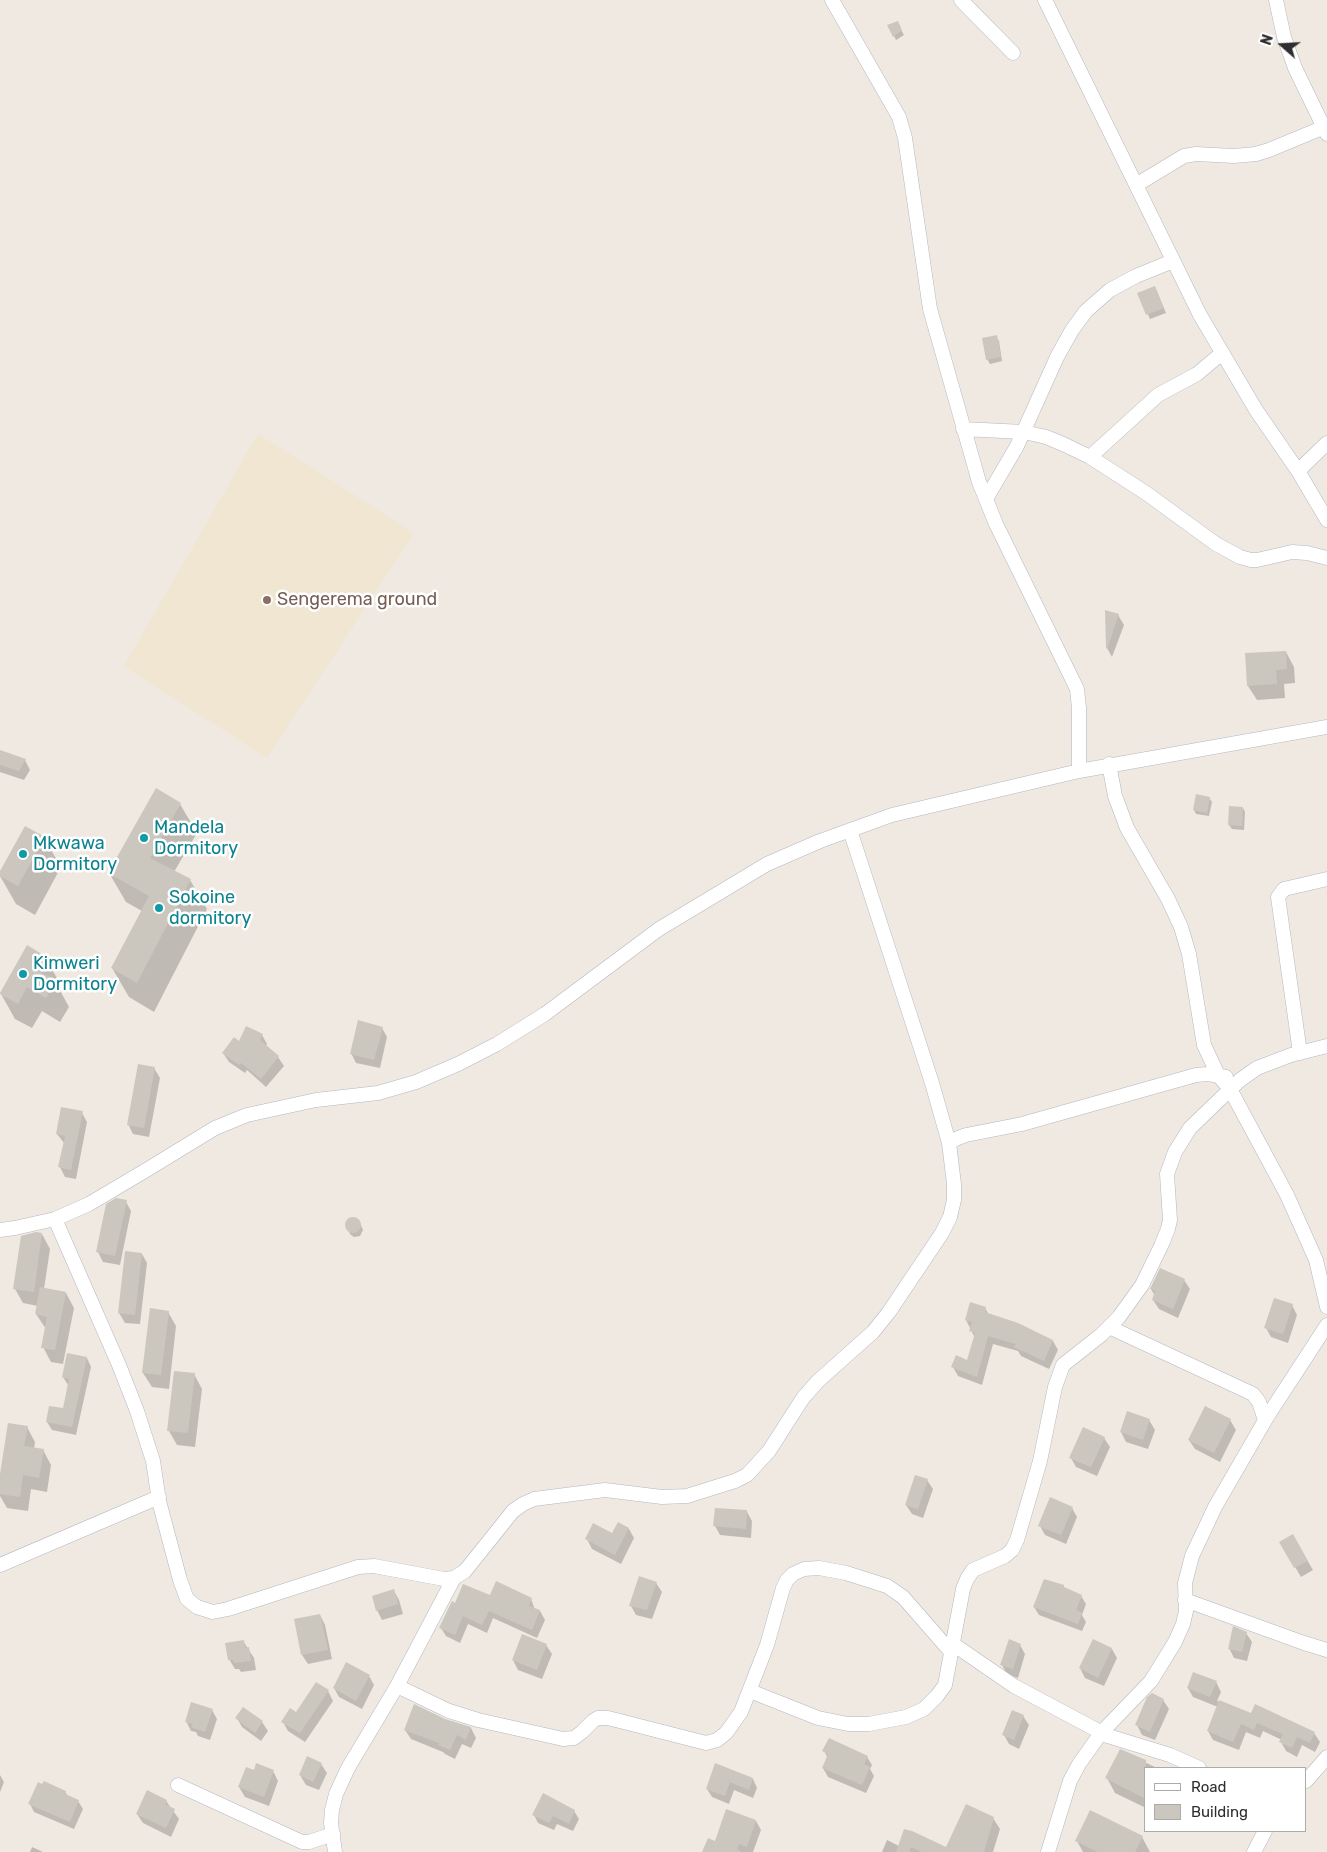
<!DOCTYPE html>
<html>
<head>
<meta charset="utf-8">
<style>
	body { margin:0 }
	#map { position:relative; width:1327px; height:1852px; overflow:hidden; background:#efe9e1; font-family:Rubik,sans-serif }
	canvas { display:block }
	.legend { position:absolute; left:1144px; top:1767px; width:162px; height:65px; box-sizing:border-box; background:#fff; border:1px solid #ababab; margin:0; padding:6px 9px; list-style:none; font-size:15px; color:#2e2e2e }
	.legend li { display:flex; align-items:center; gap:10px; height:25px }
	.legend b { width:25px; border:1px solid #ababab }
	.north { position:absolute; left:1257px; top:20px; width:50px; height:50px; -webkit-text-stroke:4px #fff; paint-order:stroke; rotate:289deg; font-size:14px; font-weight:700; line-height:20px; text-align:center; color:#2e2e2e }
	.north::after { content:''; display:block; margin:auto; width:18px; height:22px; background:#2e2e2e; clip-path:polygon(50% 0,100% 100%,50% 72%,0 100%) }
</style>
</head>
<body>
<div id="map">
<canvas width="1327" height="1852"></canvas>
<ul class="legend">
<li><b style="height:6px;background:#fff"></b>Road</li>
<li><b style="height:14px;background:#cbc7bf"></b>Building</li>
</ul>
<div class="north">N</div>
</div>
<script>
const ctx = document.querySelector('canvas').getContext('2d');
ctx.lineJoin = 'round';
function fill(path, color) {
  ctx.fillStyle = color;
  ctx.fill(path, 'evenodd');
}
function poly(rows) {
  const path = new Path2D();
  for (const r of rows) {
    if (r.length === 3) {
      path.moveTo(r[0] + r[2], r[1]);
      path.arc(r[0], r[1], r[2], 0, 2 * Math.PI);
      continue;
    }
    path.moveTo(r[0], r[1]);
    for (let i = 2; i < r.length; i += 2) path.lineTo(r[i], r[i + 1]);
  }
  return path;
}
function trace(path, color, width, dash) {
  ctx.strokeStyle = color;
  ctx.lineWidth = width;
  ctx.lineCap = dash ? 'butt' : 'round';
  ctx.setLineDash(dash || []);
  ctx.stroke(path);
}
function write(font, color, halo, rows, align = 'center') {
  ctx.font = font + ' Rubik,sans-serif';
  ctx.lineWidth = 5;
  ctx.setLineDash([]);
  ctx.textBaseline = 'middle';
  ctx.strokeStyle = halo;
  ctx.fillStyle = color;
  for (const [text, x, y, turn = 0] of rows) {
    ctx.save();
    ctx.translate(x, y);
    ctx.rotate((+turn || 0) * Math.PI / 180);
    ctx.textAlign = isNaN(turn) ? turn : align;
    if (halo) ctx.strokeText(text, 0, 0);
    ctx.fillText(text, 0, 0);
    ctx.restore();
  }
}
const education = poly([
	[258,434,414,533,267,758,124,666]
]);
const shadow = poly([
	[897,23,904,35,896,40,889,26],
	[1155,287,1166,313,1150,319,1139,293],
	[996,337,999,341,1002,361,990,364,987,359],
	[1118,615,1124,625,1112,657,1107,648],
	[1286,652,1294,667,1295,683,1284,684,1285,698,1257,700,1248,686],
	[0,751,25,760,30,770,24,780,0,772],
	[1209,798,1212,802,1209,816,1196,814,1194,810],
	[180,804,197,833,174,872,190,880,207,909,154,1012,129,997,112,968,142,911,126,902,109,873],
	[1243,808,1245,812,1244,830,1232,829,1229,825],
	[26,828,44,838,61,867,35,915,16,904,0,876],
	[44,957,59,981,57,985,69,1007,60,1022,42,1011,32,1028,15,1019,1,994],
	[382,1028,387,1037,380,1068,356,1063,351,1053],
	[262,1035,267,1044,266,1046,278,1057,284,1066,266,1087,247,1070,245,1073,229,1062,223,1053,239,1043],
	[154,1068,160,1078,149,1137,133,1134,128,1124],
	[82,1113,87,1122,76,1179,65,1177,60,1167,64,1143,57,1134],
	[126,1202,131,1211,120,1265,103,1262,98,1252],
	[355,1218,359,1220,363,1230,360,1236,354,1237,350,1234,346,1224,348,1220],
	[42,1234,50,1249,44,1289,66,1293,74,1308,63,1364,51,1362,43,1347,46,1329,36,1314,38,1306,23,1303,15,1289],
	[142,1254,147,1263,140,1324,125,1323,119,1313],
	[1184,1280,1190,1289,1178,1318,1159,1309,1153,1300,1155,1296,1151,1289],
	[1292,1305,1297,1315,1288,1343,1271,1337,1266,1328],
	[985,1308,989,1315,1018,1324,1053,1341,1058,1350,1049,1369,1021,1356,1018,1351,993,1344,982,1385,958,1376,953,1367,968,1361,975,1338,966,1320],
	[168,1312,176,1326,169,1389,152,1387,143,1373],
	[87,1358,91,1367,76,1435,52,1430,47,1422,64,1410,68,1385,63,1377],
	[194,1374,202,1389,195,1447,177,1445,169,1431],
	[1205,1408,1230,1420,1236,1430,1220,1462,1195,1449,1189,1440],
	[1149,1420,1155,1430,1148,1449,1126,1442,1121,1432],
	[27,1427,35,1442,34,1449,43,1450,51,1465,47,1492,31,1489,28,1511,7,1508,0,1496,0,1482],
	[1104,1438,1110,1447,1097,1476,1076,1467,1071,1458],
	[927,1480,933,1489,923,1518,912,1514,906,1505],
	[1072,1508,1077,1517,1066,1544,1045,1535,1040,1526],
	[747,1512,752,1521,751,1538,720,1535,715,1526],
	[619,1523,629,1529,634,1538,621,1564,592,1549,587,1539,613,1535],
	[1293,1536,1313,1570,1301,1577,1281,1543],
	[656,1583,662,1592,652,1619,636,1615,631,1606],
	[1065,1589,1081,1596,1086,1604,1082,1615,1086,1622,1082,1631,1039,1615,1034,1607],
	[394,1591,399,1600,403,1614,382,1620,377,1610],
	[490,1596,531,1599,535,1610,540,1611,545,1620,537,1638,493,1618,487,1633,468,1624,460,1643,446,1636,441,1628,456,1604],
	[320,1615,325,1625,332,1659,308,1664,302,1655],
	[1246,1633,1252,1642,1247,1661,1234,1658,1229,1648],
	[1093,1640,1112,1649,1117,1658,1104,1686,1085,1678,1080,1668],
	[243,1641,254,1658,256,1670,241,1672,239,1669,235,1669,229,1659],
	[546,1645,552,1654,542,1679,518,1670,513,1660],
	[1020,1645,1025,1654,1018,1678,1007,1674,1002,1665],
	[369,1676,374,1685,362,1709,339,1697,334,1688],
	[1216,1682,1221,1692,1217,1701,1251,1715,1314,1733,1320,1742,1315,1752,1302,1745,1297,1757,1286,1751,1281,1742,1282,1740,1263,1731,1260,1738,1246,1732,1239,1750,1213,1740,1208,1731,1218,1707,1193,1697,1188,1688],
	[328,1691,333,1701,305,1742,288,1731,283,1722],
	[1163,1700,1169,1709,1155,1740,1142,1735,1137,1725],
	[244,1708,262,1722,268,1731,261,1741,242,1727,237,1718],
	[212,1710,217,1719,210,1740,198,1736,196,1732,191,1731,186,1721],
	[1023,1716,1029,1725,1019,1749,1009,1744,1004,1735],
	[445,1720,471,1728,476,1738,471,1748,462,1744,455,1759,445,1754,443,1752,411,1739,405,1730],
	[824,1751,867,1757,872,1765,870,1769,874,1776,866,1793,828,1777,823,1768,828,1758],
	[1121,1751,1157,1768,1146,1768,1146,1808,1115,1793,1107,1778],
	[321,1764,327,1773,319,1790,306,1785,300,1775],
	[716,1765,753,1779,757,1788,753,1798,734,1790,729,1804,712,1797,707,1789],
	[255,1771,273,1771,278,1781,269,1806,245,1797,239,1787],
	[0,1775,4,1782,0,1792],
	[65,1792,68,1796,78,1801,83,1809,74,1829,34,1812,30,1804],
	[166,1801,179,1819,171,1837,143,1823,137,1814],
	[574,1811,579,1819,573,1831,557,1824,554,1830,538,1823,534,1815],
	[993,1818,1000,1829,993,1852,882,1852,887,1840,899,1846,946,1849],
	[756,1821,761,1830,753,1852,703,1852,716,1842],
	[1142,1837,1150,1852,1083,1852,1077,1841],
	[32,1847,43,1852,30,1852]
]);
const building = poly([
	[898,21,902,30,893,37,887,25],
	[1155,286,1164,308,1146,315,1137,293],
	[997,335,1001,357,986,360,982,338],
	[1105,610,1119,614,1107,649,1106,648],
	[1286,651,1287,669,1276,670,1277,684,1247,686,1245,653],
	[0,750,26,759,19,771,0,765],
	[156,788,181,803,150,858,191,879,137,983,111,968,149,896,108,873],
	[1196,794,1210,797,1207,813,1193,810],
	[1229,806,1243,807,1242,826,1228,825],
	[25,826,45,837,18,886,0,876,0,871],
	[27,945,45,956,37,970,56,981,46,998,27,987,18,1004,0,994,0,993],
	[358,1020,383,1027,374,1060,350,1054],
	[246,1026,263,1034,260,1040,279,1056,261,1079,241,1063,239,1065,222,1053,234,1037,239,1041],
	[138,1064,155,1067,144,1128,127,1125],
	[61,1107,83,1111,71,1170,58,1167,65,1136,56,1134],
	[116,1198,127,1200,115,1256,96,1252,106,1204],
	[353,1225,8],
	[36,1232,42,1233,34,1292,13,1289,21,1236],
	[125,1251,142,1253,135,1315,118,1313],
	[1160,1268,1185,1279,1173,1309,1152,1300,1155,1291,1150,1289],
	[40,1287,66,1292,55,1350,41,1348,47,1317,35,1314],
	[1274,1298,1293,1304,1283,1334,1264,1328],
	[970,1302,986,1307,985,1312,1018,1323,1053,1340,1044,1361,1014,1347,1016,1344,988,1336,977,1377,951,1367,956,1355,967,1360,975,1333,969,1331,972,1322,965,1320],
	[150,1308,169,1311,161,1375,142,1373],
	[67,1353,87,1357,72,1427,46,1422,49,1406,63,1408,69,1379,62,1377],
	[174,1371,195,1373,188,1433,167,1431],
	[1205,1406,1231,1419,1214,1453,1188,1440],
	[1127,1411,1150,1419,1143,1440,1120,1432],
	[8,1423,28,1426,24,1446,44,1449,39,1478,23,1475,20,1497,0,1494,0,1474],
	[1083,1427,1105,1437,1091,1467,1069,1458],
	[915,1475,928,1479,918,1509,905,1505],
	[1050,1497,1073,1507,1061,1535,1038,1526],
	[715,1508,747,1510,746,1529,713,1526],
	[618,1522,629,1528,615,1555,585,1539,593,1523,612,1533],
	[1293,1534,1308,1561,1294,1568,1279,1542],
	[639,1576,657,1582,647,1610,629,1606],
	[1044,1579,1064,1585,1064,1587,1082,1595,1076,1610,1082,1613,1078,1624,1033,1607],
	[496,1581,532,1598,529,1606,540,1610,532,1630,489,1611,482,1625,463,1616,455,1635,439,1628,452,1601,455,1603,463,1584,490,1595],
	[394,1589,398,1604,376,1611,372,1596],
	[320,1614,328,1650,301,1655,294,1619],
	[1233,1626,1247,1632,1242,1652,1228,1649],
	[522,1634,547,1644,537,1670,512,1660],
	[1009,1639,1021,1644,1013,1669,1000,1665],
	[1093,1639,1112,1648,1098,1678,1079,1668],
	[244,1640,245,1648,249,1647,251,1661,234,1663,233,1660,228,1660,225,1643],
	[346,1662,370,1675,356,1701,333,1688],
	[1193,1672,1217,1681,1210,1697,1187,1688],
	[316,1682,329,1690,300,1733,281,1722,290,1708,296,1712],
	[1152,1693,1164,1699,1150,1732,1135,1725,1147,1697],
	[1219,1700,1251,1713,1255,1704,1315,1732,1310,1743,1297,1737,1292,1748,1279,1742,1283,1734,1257,1723,1254,1730,1241,1724,1233,1742,1207,1731],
	[191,1702,213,1709,205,1732,191,1727,193,1724,185,1722],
	[414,1704,445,1719,471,1727,466,1740,457,1735,450,1750,438,1745,439,1743,404,1730],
	[243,1707,263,1721,255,1733,235,1718],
	[1012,1710,1024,1715,1014,1740,1002,1735],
	[829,1738,868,1756,864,1764,870,1767,862,1785,822,1768,828,1754,822,1751],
	[1120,1749,1146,1760,1146,1799,1105,1778],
	[307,1756,322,1763,313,1782,299,1775],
	[256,1763,274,1770,264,1797,238,1787,246,1767,254,1770],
	[715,1763,753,1778,749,1790,730,1782,725,1796,706,1789],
	[44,1781,66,1791,65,1794,79,1800,70,1822,28,1804,38,1782,42,1784],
	[147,1790,167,1800,165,1804,175,1809,166,1828,136,1814],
	[543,1793,575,1810,569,1824,553,1816,549,1823,532,1815],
	[966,1804,994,1817,984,1852,922,1852,911,1847,909,1852,896,1852,904,1829,912,1831,946,1847],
	[726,1809,756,1820,747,1847,739,1844,737,1849,741,1852,702,1852,708,1838,715,1841],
	[1090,1810,1143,1836,1135,1852,1098,1852,1075,1841]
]);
const minor = poly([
	[832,0,899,117,905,138,930,309,979,482,996,524,1077,689,1079,708,1079,771],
	[961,0,1013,53],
	[1045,0,1200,315,1256,410,1298,471,1327,520],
	[1276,0,1284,37,1295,68,1327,134],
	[1136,185,1184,156,1196,154,1234,156,1256,154,1269,150,1327,126],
	[963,429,1024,432,1046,437,1063,444,1090,457,1146,493,1216,544,1240,557,1251,560,1257,560,1292,552,1307,553,1327,558],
	[1090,457,1158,395,1197,374,1222,353],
	[1298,471,1327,443],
	[986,499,1017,446,1057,357,1072,330,1086,311,1110,290,1136,276,1173,261],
	[1109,764,1115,796,1127,828,1168,899,1181,927,1189,954,1204,1045,1218,1075,1230,1089,1287,1195,1316,1260,1327,1307],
	[1300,1053,1278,897,1284,889,1327,879],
	[949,1143,958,1138,966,1135,1022,1124,1196,1075,1208,1074,1226,1077],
	[55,1219,119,1365,137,1411,153,1461,159,1501,180,1580,187,1599,197,1607,213,1612,228,1609,358,1567,374,1566,444,1579,454,1578,465,1571,513,1511,523,1504,534,1499,605,1490,662,1497,687,1496,735,1481,747,1475,769,1451,803,1398,818,1381,873,1332,889,1312,942,1233,950,1217,954,1200,954,1184,949,1143,932,1083,850,830],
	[0,1230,15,1228,55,1219,89,1204,148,1169,215,1128,247,1115,316,1100,378,1093,416,1082,458,1064,497,1044,545,1014,659,929,767,864,820,841,892,815,1079,771,1327,727],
	[1109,1327,1253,1394,1259,1402,1265,1420],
	[0,1565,159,1497],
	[1185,1600,1304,1643,1327,1650],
	[953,1644,1014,1686,1108,1736,1170,1755,1199,1768],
	[397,1686,449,1711,478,1720,563,1739,574,1738,582,1732,593,1721,598,1718,608,1718,706,1743,717,1740,726,1733,741,1712,767,1645,783,1588,787,1580,793,1574,804,1569,819,1568,846,1573,887,1586,903,1597,951,1652],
	[750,1691,818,1718,848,1724,869,1724,906,1717,924,1709,937,1696,945,1685,963,1589,967,1579,973,1570,1005,1556,1012,1550,1017,1540,1040,1461,1055,1387,1063,1365,1101,1335,1119,1317,1142,1285,1161,1246,1168,1229,1170,1220,1167,1174,1175,1152,1190,1128,1240,1080,1257,1068,1291,1055,1327,1046],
	[1306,1781,1327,1757],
	[178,1785,302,1842,309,1842,333,1834],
	[335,1852,331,1823,332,1810,336,1794,348,1768,397,1686,454,1578],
	[1048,1852,1070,1781,1079,1764,1101,1733,1151,1681,1175,1642,1183,1624,1186,1611,1185,1583,1192,1556,1215,1507,1267,1417,1327,1325],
	[1254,1852,1265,1831]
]);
const markers = [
	[267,600,5,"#8d6e63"],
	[144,838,5,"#0f9aa8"],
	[23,854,5,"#0f9aa8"],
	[159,908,5,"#0f9aa8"],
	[23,974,5,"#0f9aa8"]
];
const educationNames = [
	["Sengerema ground",277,600]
];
const cultureNames = [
	["Mandela",154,828],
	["Dormitory",154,849],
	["Mkwawa",33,844],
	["Dormitory",33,865],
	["Sokoine",169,898],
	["dormitory",169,919],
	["Kimweri",33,964],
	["Dormitory",33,985]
];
fill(education, '#f0e6d1');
fill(shadow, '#0003');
fill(building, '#cbc7bf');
trace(minor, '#b4b7c1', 15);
trace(minor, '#fff', 14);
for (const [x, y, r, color] of markers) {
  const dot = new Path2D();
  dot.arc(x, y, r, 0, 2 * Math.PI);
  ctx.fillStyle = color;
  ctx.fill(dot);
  trace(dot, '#fff', 2);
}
write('18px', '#785e54', '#fff', educationNames, 'left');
write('18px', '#0d838f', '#fff', cultureNames, 'left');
</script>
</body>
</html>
